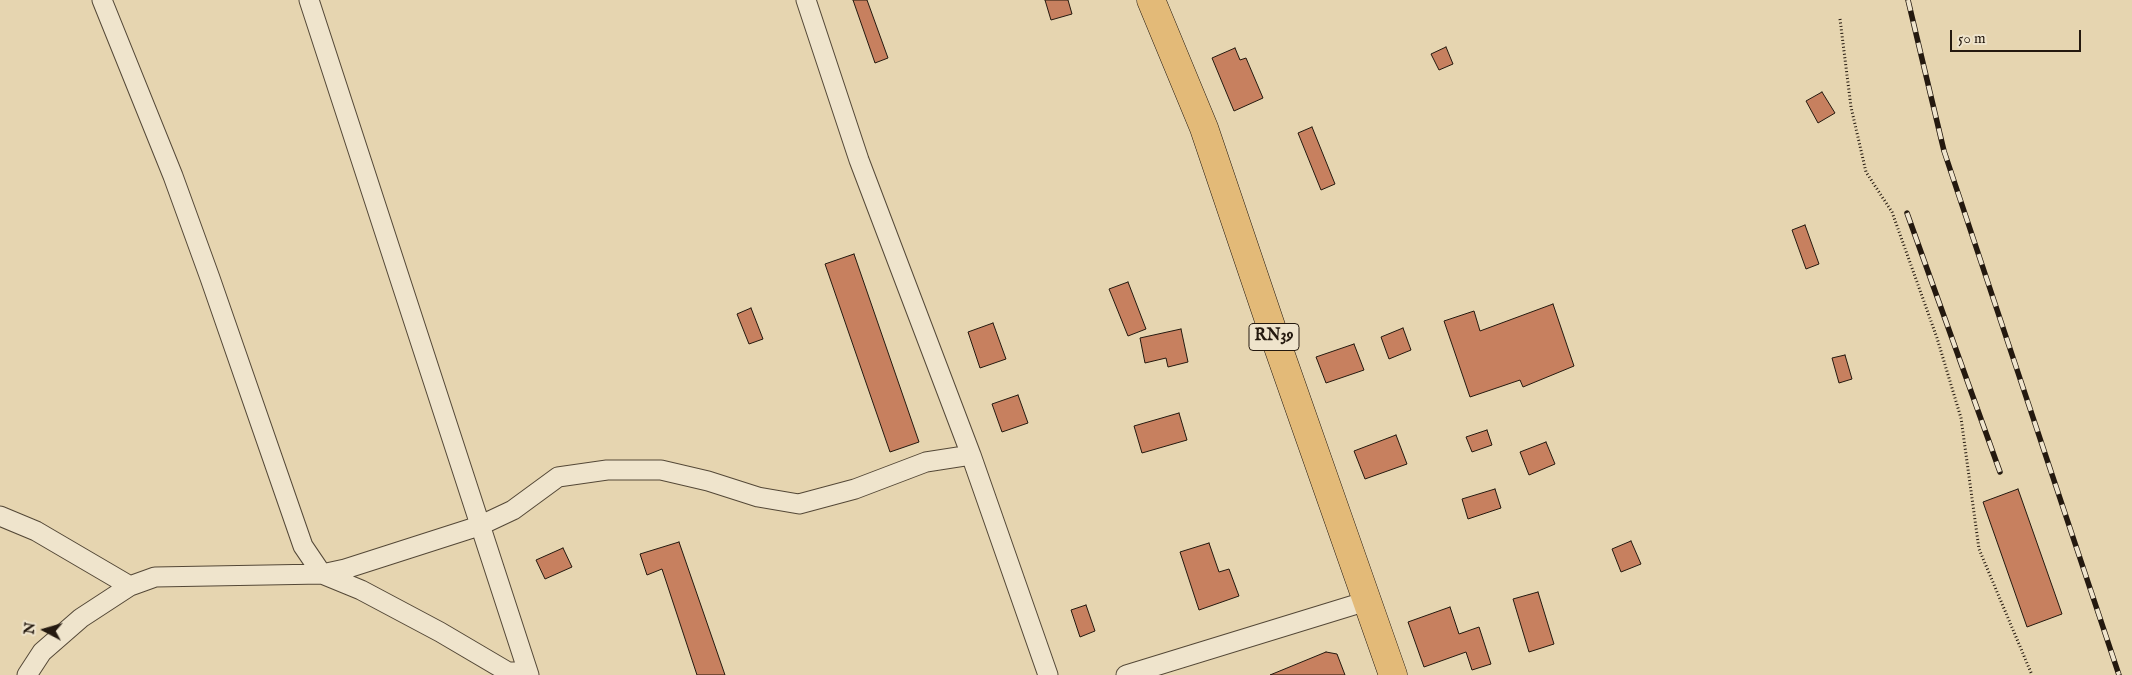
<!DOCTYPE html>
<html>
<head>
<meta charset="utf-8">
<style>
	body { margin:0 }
	#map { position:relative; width:2132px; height:675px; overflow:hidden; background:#e6d5b0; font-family:"IM FELL English",serif }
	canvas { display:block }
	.north { position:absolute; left:20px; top:605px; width:50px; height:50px; -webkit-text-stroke:4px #efe4cc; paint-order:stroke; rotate:276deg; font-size:14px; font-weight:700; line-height:20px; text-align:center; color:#24190f }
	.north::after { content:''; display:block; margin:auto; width:18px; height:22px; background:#24190f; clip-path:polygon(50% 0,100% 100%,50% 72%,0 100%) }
	.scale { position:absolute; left:1950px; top:30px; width:131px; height:22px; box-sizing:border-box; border:2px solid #24190f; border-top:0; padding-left:6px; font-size:15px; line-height:18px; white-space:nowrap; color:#24190f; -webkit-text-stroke:4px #efe4cc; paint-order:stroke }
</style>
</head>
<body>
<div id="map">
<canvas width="2132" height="675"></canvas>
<div class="north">N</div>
<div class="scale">50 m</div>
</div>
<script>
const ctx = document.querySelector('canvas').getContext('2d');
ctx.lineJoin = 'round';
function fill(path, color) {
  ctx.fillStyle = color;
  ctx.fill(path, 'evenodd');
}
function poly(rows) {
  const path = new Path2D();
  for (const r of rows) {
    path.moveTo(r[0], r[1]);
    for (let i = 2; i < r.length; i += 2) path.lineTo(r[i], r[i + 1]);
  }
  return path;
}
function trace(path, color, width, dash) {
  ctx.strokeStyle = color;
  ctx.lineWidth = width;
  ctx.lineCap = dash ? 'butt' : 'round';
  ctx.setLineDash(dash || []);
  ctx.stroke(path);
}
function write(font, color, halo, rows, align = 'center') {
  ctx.font = font + ' "IM FELL English",serif';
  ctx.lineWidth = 4;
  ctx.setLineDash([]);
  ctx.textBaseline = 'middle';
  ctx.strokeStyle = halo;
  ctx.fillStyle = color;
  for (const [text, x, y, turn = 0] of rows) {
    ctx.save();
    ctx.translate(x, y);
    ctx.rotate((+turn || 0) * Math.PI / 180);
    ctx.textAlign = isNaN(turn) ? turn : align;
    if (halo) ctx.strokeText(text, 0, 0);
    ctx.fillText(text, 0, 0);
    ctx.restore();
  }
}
const building = poly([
	[853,0,867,0,888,58,875,63,853,0],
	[1045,0,1068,0,1072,14,1051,20,1045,0],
	[1446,47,1453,64,1439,70,1431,54,1446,47],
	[1235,48,1240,60,1246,58,1263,98,1234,111,1212,58,1235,48],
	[1822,92,1835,113,1818,123,1806,101,1822,92],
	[1312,127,1335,184,1321,190,1298,133,1312,127],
	[1805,225,1819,264,1806,269,1792,230,1805,225],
	[854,254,919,442,890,452,825,264,854,254],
	[1128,282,1146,329,1128,336,1109,289,1128,282],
	[1553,304,1574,366,1523,387,1520,380,1470,397,1444,321,1474,311,1480,331,1553,304],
	[751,308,763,339,749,344,737,314,751,308],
	[993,323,1006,359,980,368,968,332,993,323],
	[1403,328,1411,350,1389,359,1381,337,1403,328],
	[1181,329,1188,362,1168,367,1166,358,1145,363,1140,338,1181,329],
	[1354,344,1364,370,1326,383,1316,357,1354,344],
	[1845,355,1852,379,1839,383,1832,358,1845,355],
	[1018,395,1028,423,1002,432,992,404,1018,395],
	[1179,413,1187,440,1142,453,1134,426,1179,413],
	[1487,430,1492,445,1472,452,1466,437,1487,430],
	[1396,435,1407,464,1365,479,1354,451,1396,435],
	[1546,442,1555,464,1529,475,1520,452,1546,442],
	[1495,489,1501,508,1468,519,1462,499,1495,489],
	[2018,489,2062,614,2027,627,1983,502,2018,489],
	[1631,541,1641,564,1621,572,1612,549,1631,541],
	[679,542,725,675,697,675,662,569,647,575,640,554,679,542],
	[1209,543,1219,572,1229,569,1239,596,1199,610,1180,552,1209,543],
	[563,548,572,567,545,579,536,560,563,548],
	[1538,592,1554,644,1529,652,1513,599,1538,592],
	[1086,605,1095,631,1080,637,1071,610,1086,605],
	[1450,607,1459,634,1479,627,1491,664,1472,670,1466,652,1424,667,1408,622,1450,607],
	[1326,652,1337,654,1345,675,1270,675,1326,652]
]);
const path = poly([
	[1840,19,1851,107,1866,172,1892,212,1937,338,1961,418,1979,549,2032,675]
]);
const minor = poly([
	[102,0,173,176,210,278,303,546,322,574,361,590,440,632,508,672,528,672],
	[309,0,529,675],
	[806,0,859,160,971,455,1048,675],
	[0,516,36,531,130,586],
	[27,675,42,652,81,618,130,586,155,577,322,574,345,569,479,526,513,510,558,477,607,470,661,470,708,481,758,497,799,504,855,489,926,462,971,455],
	[1126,675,1367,601]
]);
const trunk = poly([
	[1151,0,1204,128,1277,344,1393,675]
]);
const rail = poly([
	[1908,0,1944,151,2119,675],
	[1907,213,2000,472]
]);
const shields = [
	[1274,337,50]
];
const shieldNames = [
	["RN39",1274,337]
];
fill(building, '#c7805f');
trace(building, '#24190f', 1);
trace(minor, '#544837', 21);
trace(trunk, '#24190f', 29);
trace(path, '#24190f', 3, [1, 2.5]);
trace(minor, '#efe4cc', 19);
trace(trunk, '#e3ba78', 28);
trace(rail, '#24190f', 5.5);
trace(rail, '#efe4cc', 4, [11]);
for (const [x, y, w] of shields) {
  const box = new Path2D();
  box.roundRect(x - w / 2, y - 13.5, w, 27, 4);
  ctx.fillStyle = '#efe4cc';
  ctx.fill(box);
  trace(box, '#24190f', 1);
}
write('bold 16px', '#24190f', null, shieldNames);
</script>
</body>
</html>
